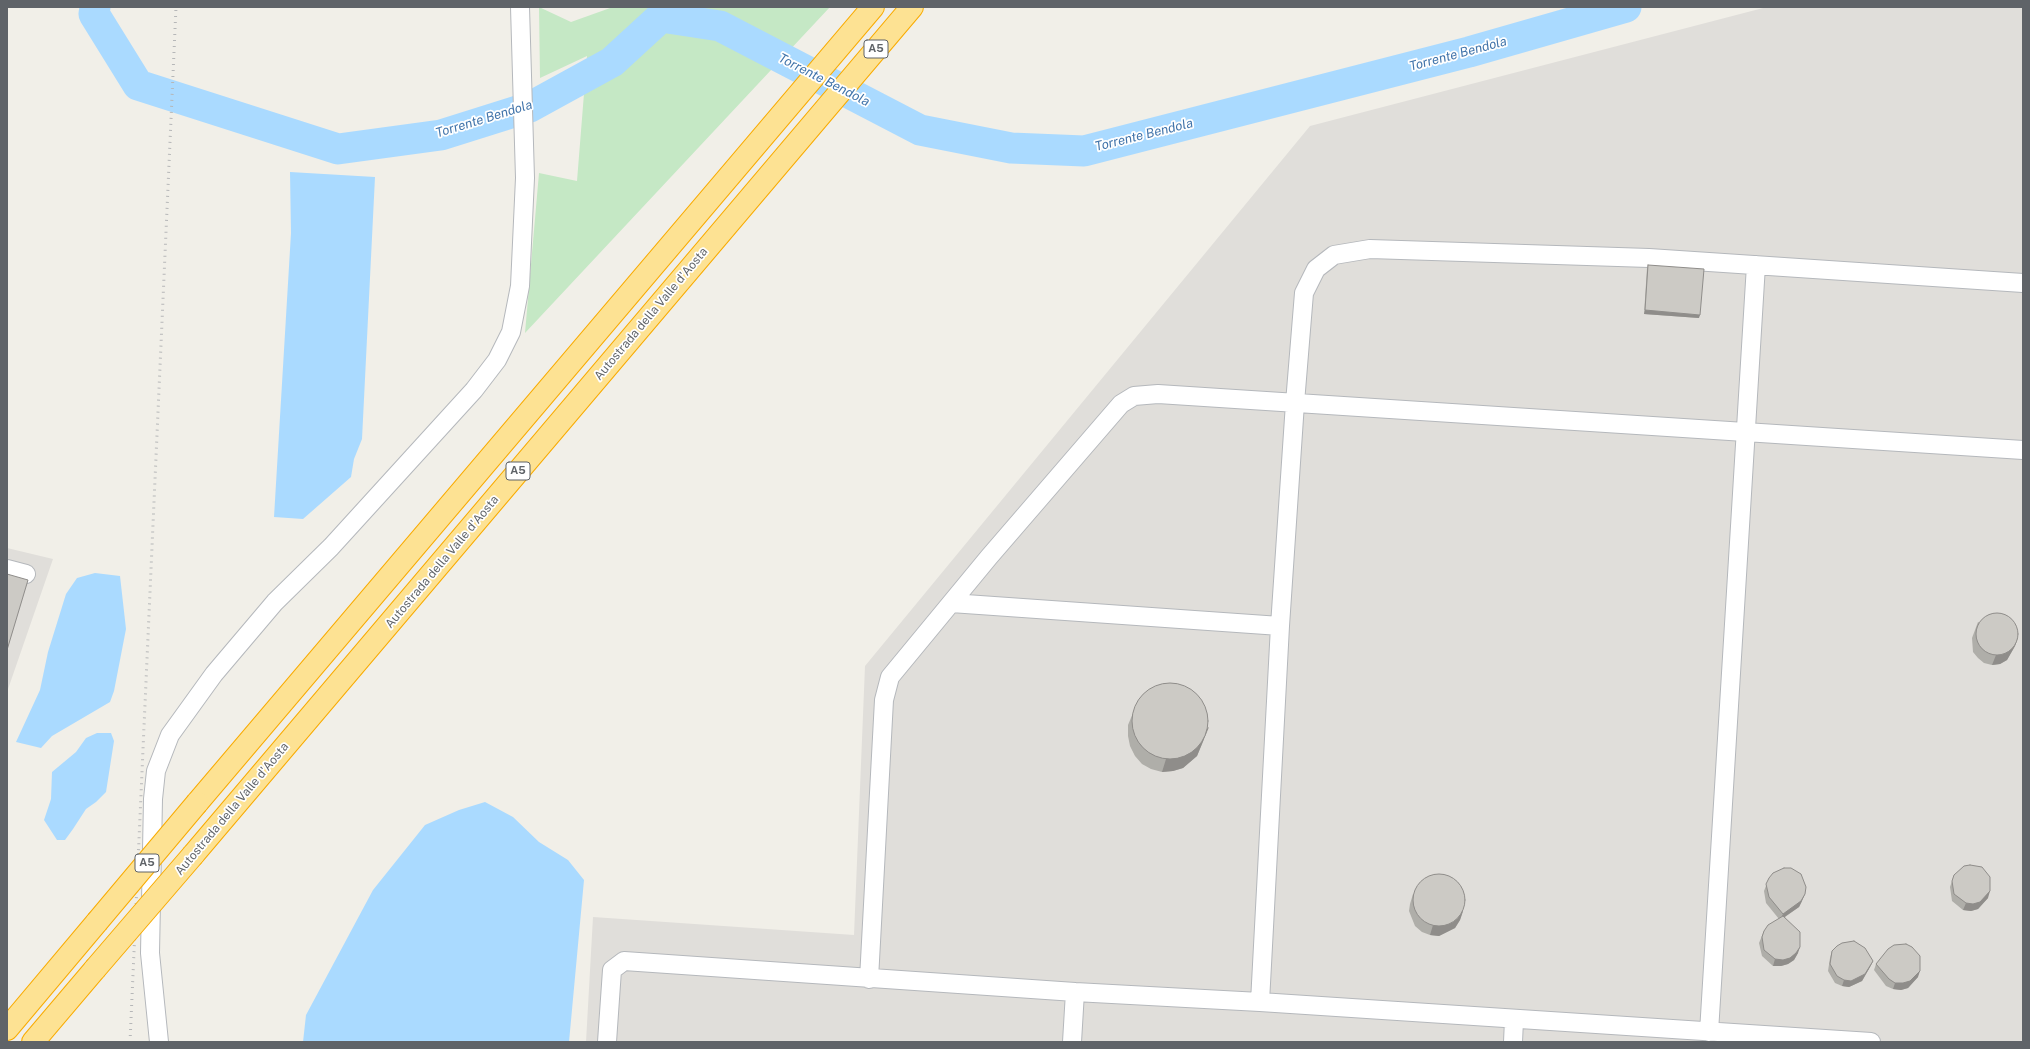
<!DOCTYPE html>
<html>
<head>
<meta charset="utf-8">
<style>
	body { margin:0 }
	#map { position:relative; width:2030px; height:1049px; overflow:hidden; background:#f1efe8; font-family:"Public Sans",sans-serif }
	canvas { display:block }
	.frame { position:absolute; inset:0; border:8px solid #5f6368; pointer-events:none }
</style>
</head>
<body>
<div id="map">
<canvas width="2030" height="1049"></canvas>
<div class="frame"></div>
</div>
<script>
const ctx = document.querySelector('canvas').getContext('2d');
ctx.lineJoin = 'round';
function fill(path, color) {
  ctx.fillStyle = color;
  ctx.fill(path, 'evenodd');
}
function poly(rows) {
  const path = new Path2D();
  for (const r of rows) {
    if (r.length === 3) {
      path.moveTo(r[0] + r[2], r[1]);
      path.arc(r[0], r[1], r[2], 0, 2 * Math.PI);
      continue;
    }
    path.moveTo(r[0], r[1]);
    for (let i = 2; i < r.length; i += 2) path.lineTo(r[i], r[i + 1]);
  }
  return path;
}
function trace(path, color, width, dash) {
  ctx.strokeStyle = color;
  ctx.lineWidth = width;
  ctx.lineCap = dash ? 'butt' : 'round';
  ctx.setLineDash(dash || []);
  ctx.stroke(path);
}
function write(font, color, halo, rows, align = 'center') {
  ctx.font = font + ' "Public Sans",sans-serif';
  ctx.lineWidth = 3.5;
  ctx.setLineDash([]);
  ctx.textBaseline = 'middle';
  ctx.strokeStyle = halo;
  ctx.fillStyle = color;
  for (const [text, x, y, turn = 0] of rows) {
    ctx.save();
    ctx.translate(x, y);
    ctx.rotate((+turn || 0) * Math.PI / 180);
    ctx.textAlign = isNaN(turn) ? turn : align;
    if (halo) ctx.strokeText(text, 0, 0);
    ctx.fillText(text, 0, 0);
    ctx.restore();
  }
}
const industrial = poly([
	[1767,7,2023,7,2023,1042,586,1042,593,917,854,935,865,666,1310,126],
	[7,548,53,559,7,692]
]);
const green = poly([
	[539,7,571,22,613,7,830,7,525,333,539,173,577,181,587,56,540,78]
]);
const water = poly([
	[290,172,375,177,362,439,354,459,351,477,303,519,274,517,291,233],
	[95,573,120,576,126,629,114,691,110,702,52,736,41,748,16,742,40,690,48,652,66,594,77,578],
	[97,733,111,733,114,741,106,792,96,802,86,809,73,829,65,840,57,840,44,820,51,799,52,772,76,752,86,738],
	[485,802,513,817,539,842,568,860,584,880,569,1042,303,1042,306,1015,373,890,425,825,459,810]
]);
const river = poly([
	[95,7,94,14,138,85,338,149,441,135,530,107,612,62,661,17,720,26,920,130,1011,148,1084,151,1469,52,1626,7]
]);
const minor = poly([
	[7,569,26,574],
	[951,603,1280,626],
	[869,979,884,700,890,677,989,557,1121,404,1134,396,1158,394,2023,450],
	[1260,1002,1280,626,1295,403,1304,293,1316,269,1334,255,1370,249,1649,258,2023,283],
	[1709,1032,1756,265],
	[159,1042,150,953,153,799,156,771,170,735,214,674,275,602,331,547,474,390,497,360,511,332,520,286,525,178,520,7],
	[607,1042,612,970,624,961,1075,992],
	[1072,1042,1075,992,1260,1002,1871,1042],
	[1513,1042,1514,1020]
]);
const highway = poly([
	[197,803,873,7],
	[193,855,912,7],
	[7,1029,97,922],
	[33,1042,95,969]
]);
const rail = poly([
	[130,1042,176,7]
]);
const highwayBridge = poly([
	[97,922,197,803],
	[95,969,193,855]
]);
const wall = poly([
	[1648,265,1699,318,1644,314,1647,268],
	[1978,622,2018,637,2015,646,2007,660,2000,664,1992,665,1984,663,1978,658,1973,652,1972,638],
	[1133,713,1204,739,1197,756,1183,768,1173,771,1162,772,1151,769,1142,764,1135,756,1130,746,1128,736,1128,725],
	[1954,875,1988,898,1978,909,1971,911,1963,910,1952,901,1950,887],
	[1769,878,1802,901,1799,907,1785,917,1798,953,1794,960,1788,964,1781,966,1773,966,1762,956,1759,943,1764,931,1779,919,1766,903,1764,891],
	[1413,894,1463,911,1460,920,1455,928,1439,936,1430,935,1422,932,1415,926,1409,911,1410,904],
	[1832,951,1873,961,1870,967,1862,981,1849,987,1842,986,1835,983,1828,971,1830,958],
	[1876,964,1918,977,1908,988,1901,990,1893,989,1886,986,1874,970]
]);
const shadedWall = poly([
	[1645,310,1700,315,1699,318,1644,314],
	[2018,637,2015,646,2007,660,2000,664,1992,665,1996,655],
	[1209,727,1197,756,1183,768,1173,771,1162,772,1166,759],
	[1990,891,1988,898,1978,909,1971,911,1963,910,1966,903],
	[1805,894,1802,901,1799,907,1780,920,1783,914],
	[1463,911,1460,920,1455,928,1439,936,1430,935,1433,925],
	[1800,947,1798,953,1794,960,1788,964,1781,966,1773,966,1775,959],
	[1873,961,1870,967,1862,981,1849,987,1842,986,1844,980],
	[1920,971,1918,977,1908,988,1901,990,1893,989,1895,983]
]);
const building = poly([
	[1648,265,1704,269,1700,315,1645,310,1648,265],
	[7,574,28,580,7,650,7,574],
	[1997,634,21],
	[1170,721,38],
	[1970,865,1982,867,1990,877,1990,891,1980,902,1973,904,1966,903,1954,894,1952,881,1954,875,1964,866,1970,865],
	[1784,868,1791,868,1801,874,1806,887,1805,894,1801,901,1783,914,1769,897,1766,884,1769,878,1773,873,1784,868],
	[1439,900,26],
	[1783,916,1800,932,1800,947,1796,953,1790,958,1783,960,1775,959,1764,950,1762,937,1764,931,1768,925,1783,916],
	[1854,941,1865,948,1873,961,1865,974,1851,981,1844,980,1837,976,1830,964,1832,951,1837,946,1842,943,1854,941],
	[1906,944,1912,947,1920,956,1920,971,1910,981,1903,983,1895,983,1889,979,1876,964,1888,949,1894,945,1906,944]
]);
const shields = [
	[876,49,24],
	[518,471,24],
	[147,863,24]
];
const shieldNames = [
	["A5",876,49],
	["A5",518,471],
	["A5",147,863]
];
const streetNames = [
	["Autostrada della Valle d'Aosta",651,314,-50],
	["Autostrada della Valle d'Aosta",442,562,-50],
	["Autostrada della Valle d'Aosta",232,809,-50]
];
const waterNames = [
	["Torrente Bendola",1458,54,-15],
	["Torrente Bendola",824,80,27],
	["Torrente Bendola",484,119,-17],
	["Torrente Bendola",1144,135,-14]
];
fill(industrial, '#e0deda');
fill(green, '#c5e8c5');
fill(water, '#aadaff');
trace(river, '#aadaff', 31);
trace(minor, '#b5b8bc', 20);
trace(highway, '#f9ab00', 24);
trace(minor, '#fff', 18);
trace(highway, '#fde293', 22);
trace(rail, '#b6b7b8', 3, [1, 5]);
trace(highwayBridge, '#f9ab00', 24, []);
trace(highwayBridge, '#fde293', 22);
fill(wall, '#afaea9');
fill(shadedWall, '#8f8d8a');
fill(building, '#cccac5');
trace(building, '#8f8d8a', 1);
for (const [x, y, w] of shields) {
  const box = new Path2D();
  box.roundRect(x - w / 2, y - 9, w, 18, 3);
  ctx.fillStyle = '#fff';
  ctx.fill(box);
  trace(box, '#5f6368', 1);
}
write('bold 11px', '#5f6368', null, shieldNames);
write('12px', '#5f6368', '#fff', streetNames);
write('italic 13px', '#4174aa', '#fff', waterNames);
</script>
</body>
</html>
